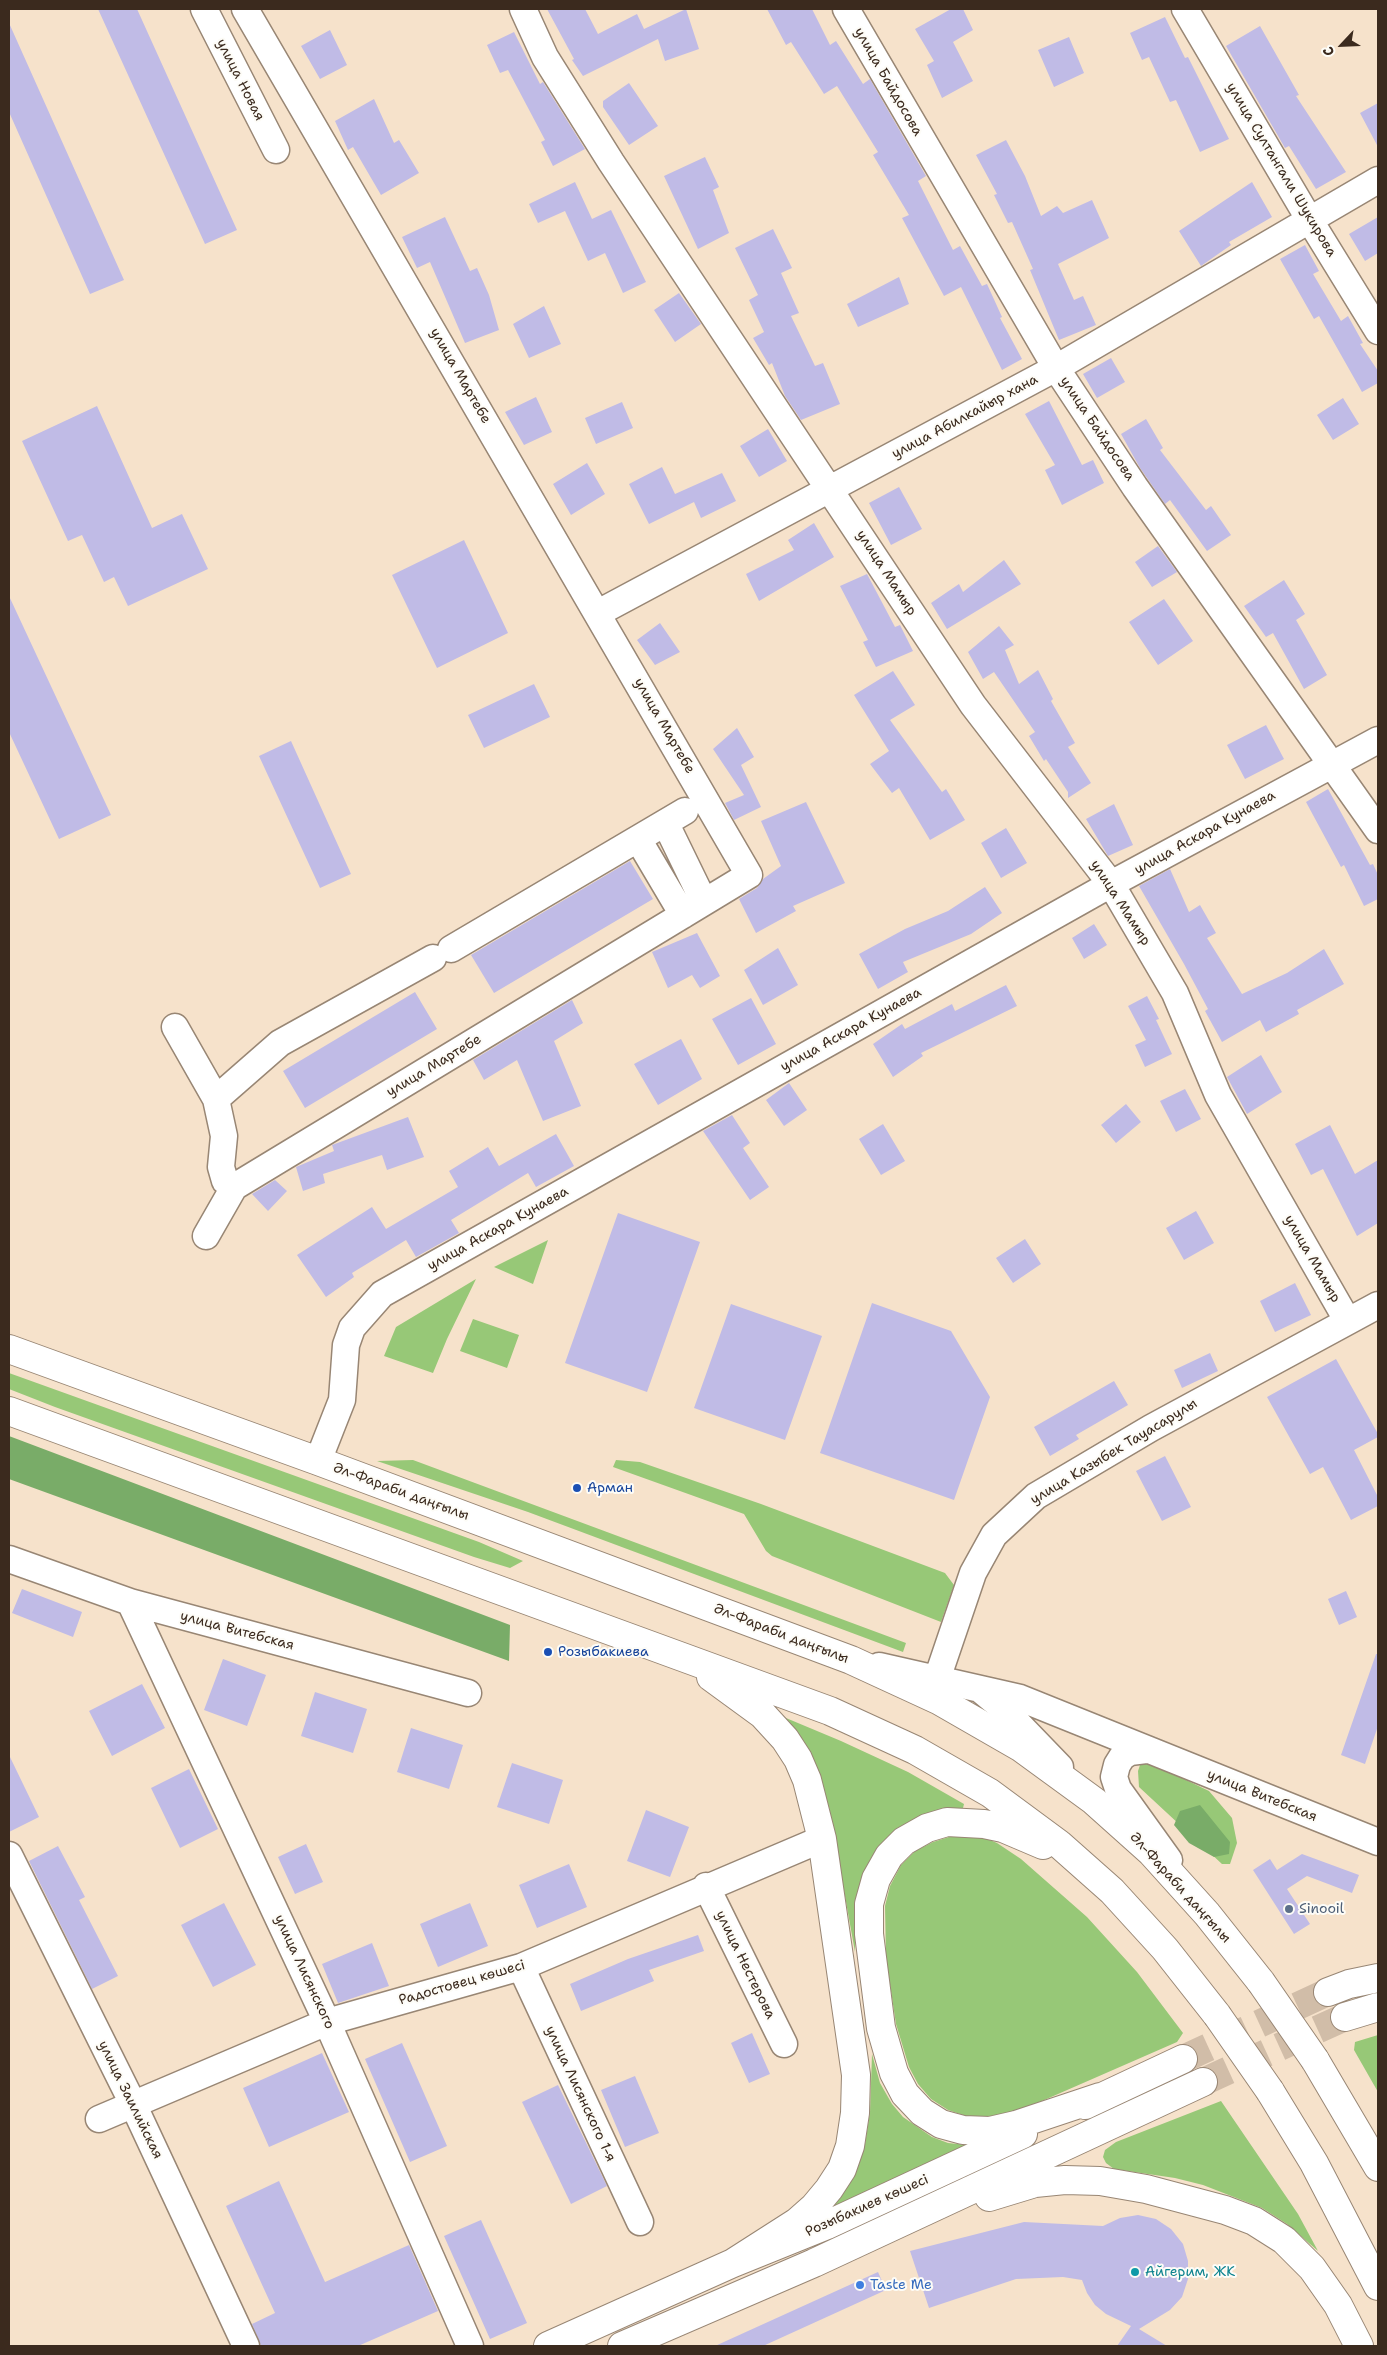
<!DOCTYPE html>
<html>
<head>
<meta charset="utf-8">
<style>
	body { margin:0 }
	#map { position:relative; width:1387px; height:2355px; overflow:hidden; background:#f6e2cb; font-family:"Shantell Sans",sans-serif }
	canvas { display:block }
	.frame { position:absolute; inset:0; border:10px solid #3b2a1e; pointer-events:none }
	.north { position:absolute; left:1317px; top:20px; width:50px; height:50px; -webkit-text-stroke:4px #fdfcf7; paint-order:stroke; rotate:245deg; font-size:14px; font-weight:700; line-height:20px; text-align:center; color:#3b2a1e }
	.north::after { content:''; display:block; margin:auto; width:18px; height:22px; background:#3b2a1e; clip-path:polygon(50% 0,100% 100%,50% 72%,0 100%) }
</style>
</head>
<body>
<div id="map">
<canvas width="1387" height="2355"></canvas>
<div class="frame"></div>
<div class="north">С</div>
</div>
<script>
const ctx = document.querySelector('canvas').getContext('2d');
ctx.lineJoin = 'round';
function fill(path, color) {
  ctx.fillStyle = color;
  ctx.fill(path, 'evenodd');
}
function poly(rows) {
  const path = new Path2D();
  for (const r of rows) {
    path.moveTo(r[0], r[1]);
    for (let i = 2; i < r.length; i += 2) path.lineTo(r[i], r[i + 1]);
  }
  return path;
}
function trace(path, color, width, dash) {
  ctx.strokeStyle = color;
  ctx.lineWidth = width;
  ctx.lineCap = dash ? 'butt' : 'round';
  ctx.setLineDash(dash || []);
  ctx.stroke(path);
}
function write(font, color, halo, rows, align = 'center') {
  ctx.font = font + ' "Shantell Sans",sans-serif';
  ctx.lineWidth = 4;
  ctx.setLineDash([]);
  ctx.textBaseline = 'middle';
  ctx.strokeStyle = halo;
  ctx.fillStyle = color;
  for (const [text, x, y, turn = 0] of rows) {
    ctx.save();
    ctx.translate(x, y);
    ctx.rotate((+turn || 0) * Math.PI / 180);
    ctx.textAlign = isNaN(turn) ? turn : align;
    if (halo) ctx.strokeText(text, 0, 0);
    ctx.fillText(text, 0, 0);
    ctx.restore();
  }
}
const green = poly([
	[548,1240,533,1284,494,1267],
	[476,1279,447,1339,433,1373,384,1356,396,1327],
	[473,1319,519,1335,507,1368,460,1351],
	[9,1373,479,1542,523,1561,510,1568,474,1557,55,1407,9,1389],
	[413,1460,906,1643,903,1652,528,1512,377,1461],
	[616,1460,640,1462,761,1504,945,1573,954,1585,941,1622,772,1556,766,1551,744,1514,613,1467],
	[774,1713,841,1741,908,1772,964,1804,963,1808,945,1809,856,1905,855,1952,829,1807,819,1779],
	[1145,1763,1159,1767,1209,1791,1232,1818,1237,1843,1230,1864,1222,1864,1139,1787,1138,1771,1140,1765],
	[967,1836,983,1837,997,1843,1021,1859,1087,1917,1137,1972,1183,2033,1177,2042,1042,2101,1011,2112,987,2117,966,2116,948,2110,931,2099,918,2084,909,2067,896,2024,886,1958,885,1906,890,1886,901,1865,915,1851,933,1842,949,1837],
	[1378,2035,1378,2092,1354,2050,1355,2042],
	[872,2054,880,2083,892,2104,903,2117,932,2137,948,2143,967,2145,820,2217,835,2203,846,2189,856,2170,865,2144,870,2112],
	[1221,2101,1298,2214,1318,2251,1287,2224,1262,2208,1203,2185,1175,2178,1114,2169,1106,2163,1103,2157,1105,2150,1116,2142]
]);
const forest = poly([
	[9,1436,510,1625,509,1661,9,1479],
	[1200,1805,1230,1842,1229,1854,1214,1857,1189,1843,1174,1825,1180,1811]
]);
const building = poly([
	[98,9,137,9,237,230,205,244],
	[547,9,585,9,598,34,637,14,644,29,686,9,699,49,665,61,658,39,583,76,572,60,574,59],
	[767,9,812,9,830,45,836,41,863,84,870,79,926,176,918,181,953,250,960,246,982,286,987,284,1002,317,1000,318,1022,359,1002,370,961,287,944,296,902,218,909,215,873,155,878,152,837,86,824,94,791,42,786,45],
	[951,9,963,9,973,30,953,42,973,81,942,98,927,65,934,61,915,29],
	[1165,17,1185,58,1188,57,1229,139,1200,152,1176,100,1170,102,1149,57,1142,60,1130,33],
	[9,23,124,280,90,294,9,112],
	[1260,26,1299,95,1296,96,1346,172,1316,189,1289,146,1285,148,1226,46],
	[330,30,347,65,320,79,301,46],
	[514,32,540,84,543,82,585,149,553,166,541,142,545,140,508,70,500,73,487,45],
	[1069,37,1084,73,1054,87,1038,50],
	[629,83,658,126,629,145,603,107,603,101],
	[374,99,394,143,399,140,419,173,381,195,353,147,348,150,335,121],
	[1378,103,1378,147,1360,113],
	[1006,140,1025,176,1041,216,1057,206,1063,213,1092,200,1109,238,1058,264,1074,300,1083,296,1096,325,1059,340,1030,270,1033,269,1012,222,1008,223,994,195,997,194,976,155],
	[705,157,719,187,713,190,729,233,698,249,664,176],
	[575,182,592,219,611,210,646,282,623,293,605,253,588,261,565,211,538,223,529,204],
	[1252,182,1272,217,1229,242,1231,245,1201,266,1179,231],
	[445,217,470,271,477,268,489,295,499,330,465,343,430,262,417,268,402,237],
	[1378,217,1378,253,1365,261,1349,234],
	[773,229,792,268,781,273,799,313,791,316,815,366,823,363,840,404,801,420,785,396,772,363,769,365,753,338,764,332,749,300,758,295,735,248],
	[1305,245,1319,271,1313,274,1341,321,1348,316,1363,343,1360,344,1378,371,1378,383,1362,392,1319,316,1314,319,1280,259],
	[899,277,909,304,858,327,847,304],
	[679,293,701,324,675,342,654,310],
	[544,306,561,344,529,358,513,324],
	[1111,358,1125,382,1097,398,1083,374],
	[536,397,552,432,524,445,505,412],
	[1343,398,1359,424,1333,440,1317,415],
	[1049,401,1082,465,1093,460,1104,483,1062,505,1045,470,1055,465,1025,414],
	[622,402,633,428,596,444,585,418],
	[97,406,152,528,182,514,208,569,128,606,114,577,104,582,82,535,68,541,22,441],
	[1146,419,1163,448,1160,450,1206,510,1211,506,1231,535,1207,551,1170,500,1165,504,1140,468,1121,434],
	[768,429,787,461,759,477,740,446],
	[587,463,605,494,571,515,553,484],
	[662,467,675,494,722,473,736,501,701,518,694,502,649,524,629,484],
	[899,487,922,529,891,545,869,503],
	[814,523,834,557,759,601,746,574,794,550,788,540],
	[464,540,508,633,437,668,392,575],
	[1158,546,1177,572,1152,587,1135,562],
	[1004,560,1021,584,947,629,931,603,959,584,963,592],
	[867,574,895,627,900,625,913,651,876,667,863,642,868,640,840,586],
	[1284,580,1305,614,1296,620,1327,675,1304,689,1273,633,1266,637,1244,606],
	[9,596,111,815,59,839,9,732],
	[1164,599,1193,641,1158,665,1129,622],
	[660,623,680,652,655,665,637,640],
	[999,626,1014,645,1005,650,1019,684,1038,670,1053,699,1051,701,1075,743,1068,747,1091,783,1068,798,1068,792,1046,759,1044,761,1029,736,1035,732,994,672,983,679,968,652],
	[893,671,915,705,890,720,942,792,946,789,965,820,930,840,899,788,892,793,870,764,889,751,854,695],
	[534,684,550,717,484,748,468,715],
	[1266,725,1284,759,1245,779,1227,745],
	[737,728,754,757,741,765,761,807,734,820,725,803,744,795,713,749],
	[291,741,351,874,320,888,259,756],
	[1328,789,1370,865,1373,864,1378,875,1378,899,1364,906,1344,865,1341,867,1306,802],
	[806,802,845,883,793,906,796,911,756,933,739,899,757,888,763,879,781,866,761,821],
	[1114,804,1133,845,1108,856,1086,819],
	[1006,828,1027,863,1001,878,981,843],
	[630,861,653,899,494,993,471,955],
	[1170,869,1189,912,1200,905,1216,933,1207,938,1242,994,1287,973,1324,949,1344,984,1297,1010,1299,1014,1266,1032,1260,1020,1222,1042,1205,1011,1208,1009,1184,964,1139,886],
	[985,887,1002,913,971,934,903,962,908,972,878,989,859,954,905,929,948,911],
	[1094,924,1107,945,1084,959,1072,938],
	[697,933,720,976,700,988,692,975,668,988,652,952],
	[778,948,798,985,763,1005,744,970],
	[1006,985,1017,1006,921,1053,923,1056,893,1077,873,1044,902,1024,905,1029,952,1004,955,1011],
	[415,992,437,1029,305,1108,283,1071],
	[1147,996,1159,1019,1156,1020,1172,1054,1145,1067,1135,1045,1146,1040,1128,1006],
	[751,998,776,1044,738,1065,712,1019],
	[572,1000,583,1023,554,1041,581,1106,543,1121,517,1060,484,1080,473,1060],
	[681,1039,702,1079,658,1105,634,1064],
	[1261,1055,1282,1092,1247,1114,1227,1077],
	[789,1083,807,1110,784,1126,766,1100],
	[1185,1089,1201,1119,1176,1132,1160,1101],
	[1126,1104,1141,1122,1116,1143,1101,1125],
	[732,1115,750,1143,743,1148,769,1187,750,1200,703,1131],
	[408,1117,424,1157,387,1170,382,1155,323,1174,325,1183,303,1191,296,1167,334,1151,332,1145],
	[883,1124,905,1161,881,1175,859,1139],
	[1330,1125,1355,1174,1378,1160,1378,1223,1357,1236,1323,1169,1311,1175,1295,1144],
	[556,1134,574,1166,536,1187,528,1173,451,1220,459,1233,416,1257,406,1240,352,1273,354,1277,326,1297,297,1255,372,1207,386,1229,458,1187,449,1171,488,1147,499,1166],
	[275,1180,287,1191,268,1211,252,1194],
	[1196,1211,1214,1243,1184,1260,1166,1228],
	[618,1213,700,1242,647,1392,565,1363],
	[1025,1239,1041,1264,1013,1283,996,1258],
	[1295,1283,1311,1315,1275,1332,1260,1301],
	[872,1303,951,1331,990,1397,954,1500,820,1453],
	[731,1304,822,1336,785,1440,694,1408],
	[1210,1353,1218,1371,1182,1388,1174,1370],
	[1336,1359,1378,1434,1378,1437,1354,1450,1378,1497,1378,1506,1351,1520,1323,1467,1310,1474,1267,1397],
	[1114,1381,1128,1405,1076,1435,1079,1439,1050,1456,1034,1427],
	[1165,1456,1191,1507,1162,1521,1136,1471],
	[22,1589,82,1612,73,1637,12,1613],
	[1346,1591,1357,1617,1339,1625,1328,1599],
	[1376,1654,1378,1654,1378,1726,1365,1764,1341,1755],
	[223,1659,266,1675,247,1726,204,1710],
	[142,1684,165,1728,112,1756,89,1711],
	[315,1692,367,1709,353,1753,301,1736],
	[411,1728,463,1745,449,1789,397,1772],
	[9,1755,39,1817,9,1832],
	[512,1763,563,1780,549,1824,497,1807],
	[189,1769,218,1829,180,1848,151,1788],
	[646,1810,689,1827,670,1877,627,1861],
	[306,1844,323,1882,295,1894,278,1857],
	[58,1846,85,1897,79,1900,118,1976,92,1989,29,1861],
	[1302,1854,1359,1875,1352,1893,1307,1876,1287,1889,1310,1924,1294,1934,1253,1870,1270,1859,1277,1870],
	[569,1864,587,1907,537,1928,519,1885],
	[224,1903,256,1965,213,1987,181,1925],
	[470,1903,488,1946,438,1967,420,1924],
	[698,1935,704,1951,649,1970,654,1981,581,2011,570,1984,628,1959],
	[372,1943,389,1986,338,2003,322,1964],
	[752,2033,770,2074,749,2083,731,2043],
	[402,2043,447,2146,410,2162,365,2059],
	[322,2053,349,2112,269,2147,243,2088],
	[635,2076,659,2133,625,2147,601,2090],
	[558,2085,607,2186,571,2204,522,2102],
	[279,2181,325,2282,409,2245,438,2311,358,2346,261,2346,252,2324,275,2313,226,2206],
	[1138,2215,1156,2219,1171,2229,1183,2244,1188,2261,1188,2279,1182,2297,1170,2310,1139,2329,1167,2346,1117,2346,1131,2326,1106,2314,1095,2305,1087,2293,1082,2280,1063,2277,1016,2279,929,2308,910,2251,1024,2222,1103,2226,1120,2218],
	[481,2220,527,2323,490,2339,444,2236],
	[878,2272,886,2290,763,2346,715,2346]
]);
const majorTunnel = poly([
	[1183,2059,1328,1992],
	[1203,2082,1345,2017]
]);
const minor = poly([
	[204,9,276,150],
	[523,9,545,57,611,162,973,705,1111,884,1175,993,1218,1095,1347,1320],
	[846,9,1056,368,1135,487,1378,830],
	[1185,9,1309,219,1378,331],
	[598,613,1056,368,1378,180],
	[666,824,704,902],
	[638,839,683,915],
	[451,949,685,811],
	[175,1027,216,1099,224,1136,221,1167,225,1181,234,1187],
	[216,1099,280,1043,433,958],
	[206,1236,234,1187,749,875,245,9],
	[318,1461,342,1400,346,1345,352,1328,382,1294,1111,884,1378,740],
	[9,1559,130,1602,468,1693],
	[130,1602,327,2022,470,2346],
	[879,1666,1020,1698,1378,1842],
	[937,1679,973,1573,994,1535,1036,1496,1151,1428,1378,1305],
	[982,1691,1005,1710,1060,1767],
	[1146,1750,1130,1752,1122,1757,1117,1765,1114,1777,1118,1789,1169,1860],
	[9,1855,133,2104,246,2346],
	[706,1886,784,2044],
	[521,1967,640,2222],
	[99,2119,327,2022,521,1967,822,1839]
]);
const major = poly([
	[9,1349,318,1461,851,1660,940,1701,1020,1747,1094,1801,1151,1852,1207,1914,1261,1982],
	[9,1411,830,1711,915,1750,990,1793,1059,1844,1112,1891,1165,1949,1217,2015],
	[711,1677,763,1715,785,1739,798,1759,807,1780,822,1839,856,2075,855,2113,850,2146,842,2169,829,2189,814,2207,797,2222,733,2263],
	[1043,1845,1003,1828,984,1824,947,1822,927,1828,904,1841,889,1856,876,1879,869,1904,869,1934,881,2028,894,2073,905,2094,922,2112,941,2124,963,2130,990,2131,1016,2125,1100,2097],
	[1328,1992,1349,1984,1378,1978],
	[1345,2017,1378,2007],
	[1315,2060,1378,2167],
	[1270,2091,1314,2163,1378,2286],
	[1085,2105,1183,2059],
	[989,2197,1035,2183,1065,2180,1100,2181,1146,2189,1225,2210,1254,2221,1284,2240,1312,2268,1338,2305,1359,2346],
	[548,2346,733,2263,827,2225,1023,2134],
	[622,2346,814,2263,1203,2082]
]);
const majorBridge = poly([
	[1261,1982,1315,2060],
	[1217,2015,1270,2091]
]);
const markers = [
	[577,1488,5,"#1a4fb4"],
	[548,1652,5,"#1a4fb4"],
	[1289,1909,5,"#5c6f8a"],
	[1135,2272,5,"#0f9aa8"],
	[860,2285,5,"#3f7fe0"]
];
const streetNames = [
	["улица Новая",240,80,63],
	["улица Байдосова",888,82,60],
	["улица Султангали Шукирова",1281,170,59],
	["улица Мартебе",460,376,60],
	["улица Абилкайыр хана",965,417,-28],
	["улица Байдосова",1097,429,56],
	["улица Мамыр",886,573,57],
	["улица Мартебе",664,726,60],
	["улица Аскара Кунаева",1205,833,-29],
	["улица Мамыр",1120,903,57],
	["улица Аскара Кунаева",851,1030,-29],
	["улица Мартебе",434,1066,-31],
	["улица Аскара Кунаева",498,1229,-29],
	["улица Мамыр",1312,1259,60],
	["улица Казыбек Тауасарулы",1114,1452,-31],
	["Әл-Фараби даңғылы",401,1492,20],
	["улица Витебская",237,1631,15],
	["Әл-Фараби даңғылы",781,1634,21],
	["улица Витебская",1262,1796,22],
	["Әл-Фараби даңғылы",1180,1888,48],
	["улица Нестерова",745,1965,64],
	["улица Лисянского",304,1972,65],
	["Радостовец көшесі",462,1983,-16],
	["улица Лисянского 1-я",580,2094,65],
	["улица Заилийская",130,2100,64],
	["Розыбакиев көшесі",867,2206,-24]
];
const transitNames = [
	["Арман",587,1488],
	["Розыбакиева",558,1652]
];
const serviceNames = [
	["Sinooil",1299,1909]
];
const cultureNames = [
	["Айгерим, ЖК",1145,2272]
];
const shopNames = [
	["Taste Me",870,2285]
];
fill(green, '#97c877');
fill(forest, '#79ac68');
fill(building, '#c0bbe6');
trace(majorTunnel, '#d1bda8', 28, [28, 14]);
trace(minor, '#988674', 29);
trace(major, '#988674', 30);
trace(minor, '#fff', 26);
trace(major, '#fff', 28);
trace(majorBridge, '#988674', 30, []);
trace(majorBridge, '#fff', 28);
for (const [x, y, r, color] of markers) {
  const dot = new Path2D();
  dot.arc(x, y, r, 0, 2 * Math.PI);
  ctx.fillStyle = color;
  ctx.fill(dot);
  trace(dot, '#fdfcf7', 2);
}
write('14px', '#3b2a1e', '#fdfcf7', streetNames);
write('14px', '#164399', '#fdfcf7', transitNames, 'left');
write('14px', '#4e5e75', '#fdfcf7', serviceNames, 'left');
write('14px', '#0d838f', '#fdfcf7', cultureNames, 'left');
write('14px', '#366cbe', '#fdfcf7', shopNames, 'left');
</script>
</body>
</html>
